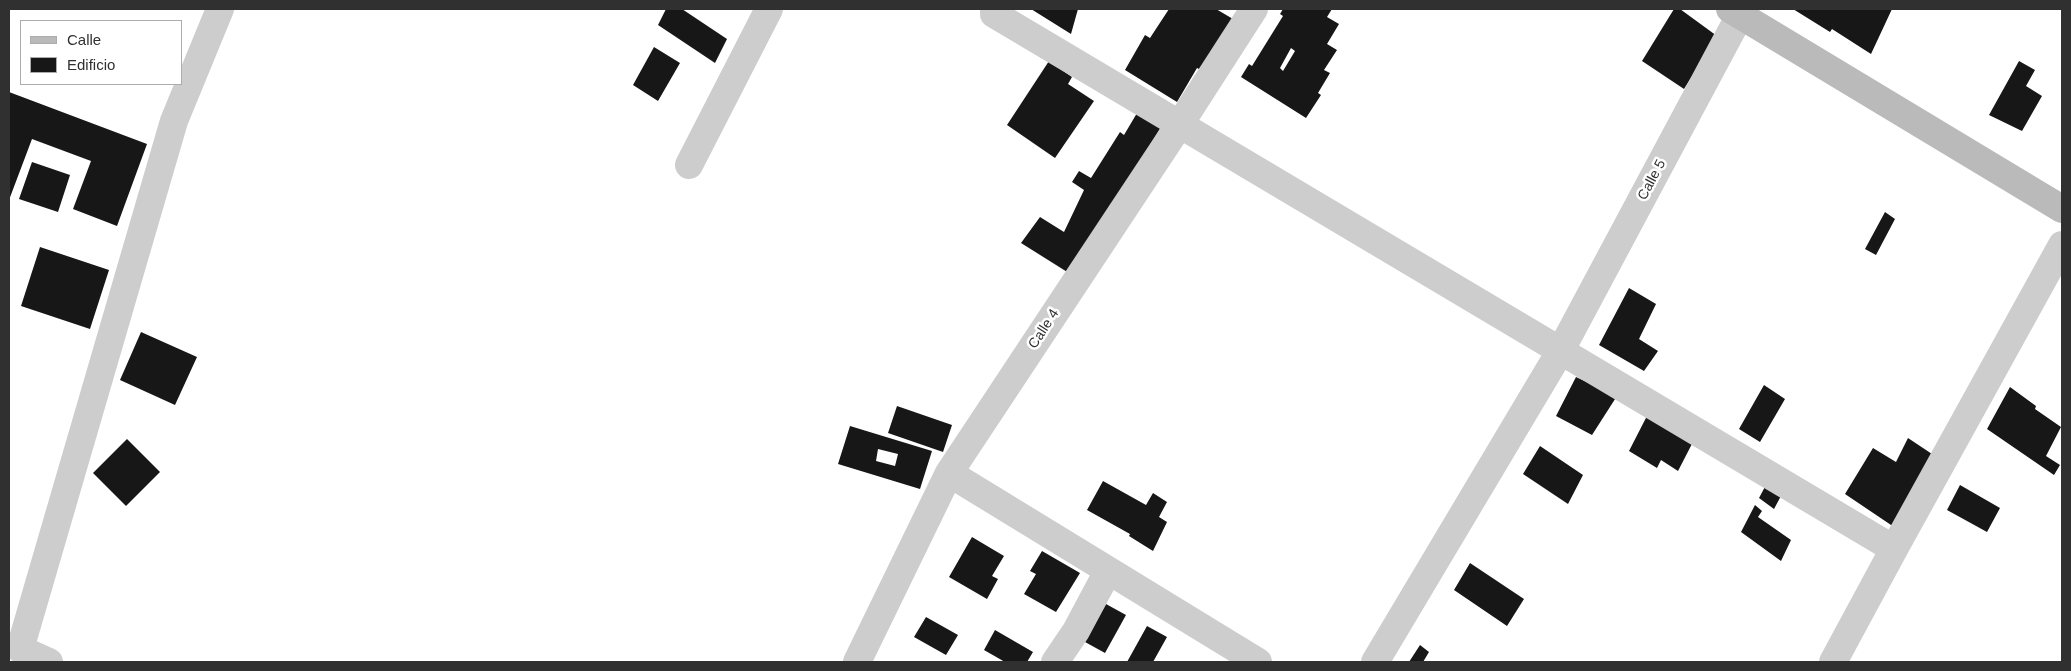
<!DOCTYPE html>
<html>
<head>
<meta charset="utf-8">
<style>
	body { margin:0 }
	#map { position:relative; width:2071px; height:671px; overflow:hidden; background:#fff; font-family:Arial,sans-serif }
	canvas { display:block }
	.frame { position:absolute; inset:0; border:10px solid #303030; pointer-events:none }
	.legend { position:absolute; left:20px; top:20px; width:162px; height:65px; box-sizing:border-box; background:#fff; border:1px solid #acacac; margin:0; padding:6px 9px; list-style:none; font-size:15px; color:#303030 }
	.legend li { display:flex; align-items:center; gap:10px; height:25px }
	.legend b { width:25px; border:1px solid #acacac }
</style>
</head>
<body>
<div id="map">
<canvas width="2071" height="671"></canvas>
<div class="frame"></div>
<ul class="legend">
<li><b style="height:6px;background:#bababa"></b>Calle</li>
<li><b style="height:14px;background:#171717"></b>Edificio</li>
</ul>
</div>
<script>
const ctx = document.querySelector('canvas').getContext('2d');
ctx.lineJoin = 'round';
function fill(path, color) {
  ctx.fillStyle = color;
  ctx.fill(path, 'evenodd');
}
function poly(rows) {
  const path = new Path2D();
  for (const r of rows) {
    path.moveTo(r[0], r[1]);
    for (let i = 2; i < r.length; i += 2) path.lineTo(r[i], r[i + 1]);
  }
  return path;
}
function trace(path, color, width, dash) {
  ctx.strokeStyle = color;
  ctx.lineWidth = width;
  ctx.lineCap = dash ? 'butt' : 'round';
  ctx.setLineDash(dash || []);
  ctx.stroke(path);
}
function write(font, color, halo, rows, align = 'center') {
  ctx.font = font + ' Arial,sans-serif';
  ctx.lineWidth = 5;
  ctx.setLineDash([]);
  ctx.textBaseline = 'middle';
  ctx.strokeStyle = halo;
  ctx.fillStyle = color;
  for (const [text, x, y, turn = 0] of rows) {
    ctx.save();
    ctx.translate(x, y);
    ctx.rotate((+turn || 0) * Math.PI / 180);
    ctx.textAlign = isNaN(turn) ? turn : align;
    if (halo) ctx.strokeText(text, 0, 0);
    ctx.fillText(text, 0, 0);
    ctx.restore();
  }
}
const building = poly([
	[666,9,682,9,727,39,715,63,658,25],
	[1031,9,1078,9,1071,34],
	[1169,9,1216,9,1233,19,1201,70,1197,68,1177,102,1125,70,1145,35,1150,38],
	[1283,9,1332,9,1327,17,1339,24,1327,44,1337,50,1324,70,1330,73,1318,93,1321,95,1306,118,1241,77,1249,64,1252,66,1283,16,1280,14],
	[1291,48,1295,51,1283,71,1280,68],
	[1674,9,1680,9,1717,36,1684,89,1642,61],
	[1793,9,1892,9,1871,54,1832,29,1830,32],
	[654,47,680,63,658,101,633,85],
	[1049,61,1072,77,1068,84,1094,101,1055,158,1007,125],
	[2019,61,2035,70,2026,86,2042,96,2022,131,1989,115],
	[9,92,147,144,117,226,73,209,91,161,32,139,9,200],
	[1140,108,1164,122,1072,275,1021,243,1040,217,1064,232,1084,190,1072,182,1079,171,1091,178,1120,132,1124,135],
	[32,162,70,175,58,212,19,199],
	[1885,212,1895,219,1876,255,1865,249],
	[40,247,109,270,90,329,21,306],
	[1629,288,1656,304,1639,339,1658,351,1644,371,1599,345],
	[141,332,197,357,175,405,120,380],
	[1576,377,1617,396,1592,435,1556,416],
	[1764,385,1785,399,1760,442,1739,429],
	[2010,387,2036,406,2035,409,2061,427,2046,456,2060,465,2054,475,1987,429],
	[897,406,952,425,943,452,888,433],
	[1649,412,1694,440,1678,471,1661,460,1657,468,1629,451],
	[850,426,932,451,920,489,838,464],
	[878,449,898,454,895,466,876,461],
	[1908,438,1932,454,1894,527,1845,494,1873,448,1896,462],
	[127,439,160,472,126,506,93,473],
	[1540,446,1583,475,1568,504,1523,474],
	[1103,481,1146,505,1153,493,1167,502,1159,517,1167,522,1153,551,1129,536,1130,534,1087,510],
	[1767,483,1782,494,1774,509,1759,498],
	[1960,485,2000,508,1987,532,1947,510],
	[1755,505,1762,511,1758,517,1791,540,1781,561,1741,532],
	[972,537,1004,556,992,576,998,579,987,599,949,577],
	[1042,551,1080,573,1056,612,1024,594,1036,574,1030,571],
	[1470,563,1524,599,1507,626,1454,590],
	[1106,604,1126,615,1105,653,1085,642],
	[926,617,958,635,946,655,914,637],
	[1147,626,1167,637,1153,662,1127,662],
	[995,630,1033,652,1027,662,1005,662,984,650],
	[1420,645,1429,652,1423,662,1409,662]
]);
const street = poly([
	[994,9,994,14,1894,549],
	[689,165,769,9],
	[949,473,1258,662],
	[49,662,20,649,174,121,220,9],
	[857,662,949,473,1180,124,1254,9],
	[1055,662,1076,631,1108,571],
	[1375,662,1561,350,1740,15,1739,9],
	[1833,662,1894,549,2062,245]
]);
const secondary = poly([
	[1730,9,2062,209]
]);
const streetNames = [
	["Calle 5",1652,180,-62],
	["Calle 4",1044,329,-57]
];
fill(building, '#171717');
trace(street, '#cdcdcd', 28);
trace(secondary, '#bababa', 28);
write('14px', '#303030', '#fff', streetNames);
</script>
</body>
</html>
